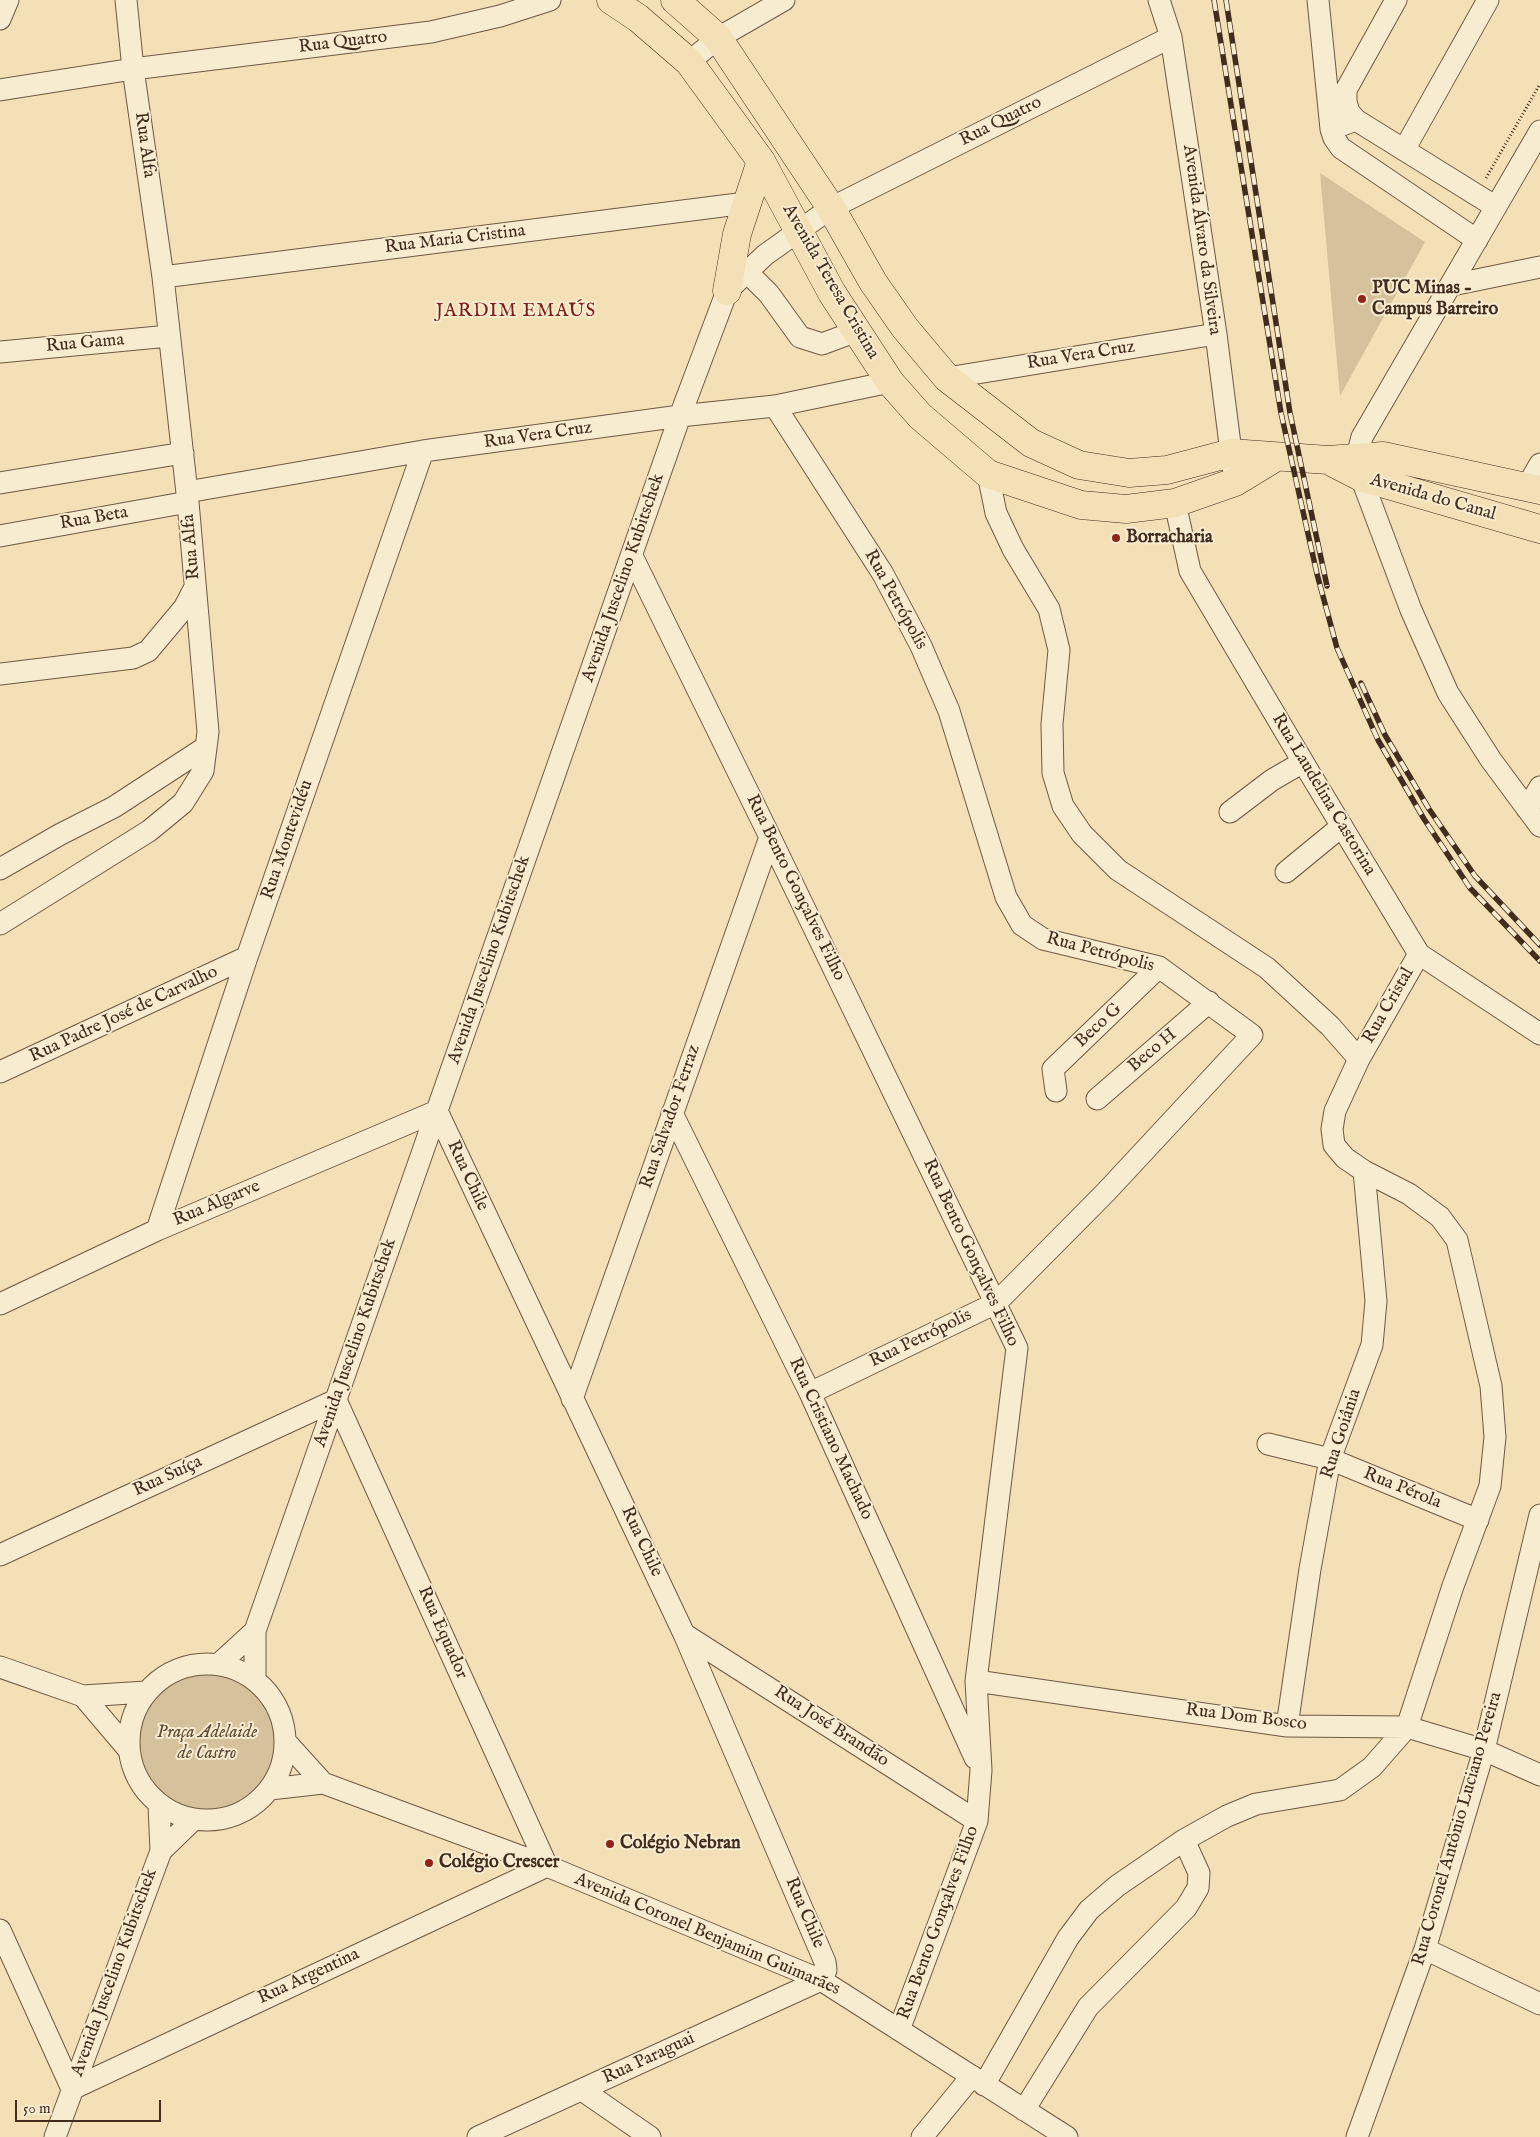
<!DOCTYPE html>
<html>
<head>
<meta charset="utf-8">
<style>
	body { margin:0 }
	#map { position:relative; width:1540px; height:2137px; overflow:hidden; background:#f3e0b6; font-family:"IM FELL English",serif }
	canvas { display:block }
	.scale { position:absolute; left:15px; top:2100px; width:146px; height:22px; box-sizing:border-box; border:2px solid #412c1e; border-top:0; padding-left:6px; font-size:15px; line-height:18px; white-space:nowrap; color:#412c1e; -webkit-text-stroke:4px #f7ebd0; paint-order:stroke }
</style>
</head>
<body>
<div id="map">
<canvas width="1540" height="2137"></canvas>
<div class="scale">50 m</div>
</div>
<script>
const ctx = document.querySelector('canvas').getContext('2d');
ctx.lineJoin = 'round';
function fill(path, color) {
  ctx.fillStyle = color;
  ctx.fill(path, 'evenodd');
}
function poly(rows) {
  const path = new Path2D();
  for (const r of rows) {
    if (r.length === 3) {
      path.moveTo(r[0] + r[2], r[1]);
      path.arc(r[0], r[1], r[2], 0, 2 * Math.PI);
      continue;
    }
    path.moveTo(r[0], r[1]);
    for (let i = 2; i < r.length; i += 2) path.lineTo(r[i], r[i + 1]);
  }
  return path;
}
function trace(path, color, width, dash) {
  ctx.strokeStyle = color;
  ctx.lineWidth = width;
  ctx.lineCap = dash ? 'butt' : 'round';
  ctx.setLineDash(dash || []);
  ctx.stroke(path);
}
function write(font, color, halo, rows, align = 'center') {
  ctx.font = font + ' "IM FELL English",serif';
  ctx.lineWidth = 4;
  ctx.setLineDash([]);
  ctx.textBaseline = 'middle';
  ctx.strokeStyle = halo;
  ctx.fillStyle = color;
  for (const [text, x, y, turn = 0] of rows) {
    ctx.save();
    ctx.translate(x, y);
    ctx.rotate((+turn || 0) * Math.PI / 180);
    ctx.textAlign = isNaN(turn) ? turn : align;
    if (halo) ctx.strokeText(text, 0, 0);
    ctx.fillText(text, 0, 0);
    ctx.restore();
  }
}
const green = poly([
	[1320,173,1425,242,1340,396],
	[207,1743,71]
]);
const path = poly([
	[1486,178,1540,84]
]);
const minor = poly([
	[1159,0,1171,37,1216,334,1233,468],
	[1318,0,1331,129,1334,138,1341,148,1477,240],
	[0,19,8,0],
	[689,62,718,38,784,0],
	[0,90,133,69,431,32,500,16,550,0],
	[1356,120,1349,112,1346,102,1346,90,1396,0],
	[1331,129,1356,120,1496,207],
	[1540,131,1362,437,1357,456,1361,477,1411,610,1448,693,1491,760,1540,826],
	[1404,150,1488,0],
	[747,272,769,294,800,337,822,344,857,331],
	[163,277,746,203],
	[1452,285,1540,267],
	[0,352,169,336],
	[947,378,1216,334],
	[775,406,883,574,921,646,949,711,1006,897,1022,925,1043,939,1159,967,1252,1035,1106,1192,996,1303,810,1393],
	[0,483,183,453],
	[1527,487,1540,464],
	[187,492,423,451,680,416,775,406,890,382],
	[1175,503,1190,571,1309,772,1419,954,1540,1034],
	[0,536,188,502],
	[632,556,770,837,1017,1348,976,1681,981,1770,977,1821,899,2030],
	[0,674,133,658,148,651,184,608,195,587],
	[1527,809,1540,787],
	[1230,812,1272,780,1303,762],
	[0,869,59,835,114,807,206,747],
	[1286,872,1342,826],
	[0,924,149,831,183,803,203,771,208,732,188,502,163,277,133,69,126,0],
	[1359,1059,1419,954],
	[0,1072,247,957],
	[1056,1091,1053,1069,1159,967],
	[1097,1099,1209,1002],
	[672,1113,810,1393,975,1758],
	[157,1230,247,957,423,451],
	[0,1304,157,1230,437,1111,684,1634,825,1962,826,1970,821,1980,478,2137],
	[572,1399,770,837],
	[1268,1444,1330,1459,1478,1520],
	[0,1555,336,1400,547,1866,72,2089,0,1930],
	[684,1634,977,1821],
	[207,1742,78],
	[219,1664,255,1631],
	[0,1667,83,1696,146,1692],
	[255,1680,255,1631,680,416,727,291,765,255,831,208,1171,37],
	[976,1681,1287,1726,1407,1727,1484,1750,1540,1775],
	[83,1696,128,1749],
	[1287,1726,1310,1569,1330,1459,1372,1345,1376,1301,1364,1171],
	[285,1741,323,1783],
	[270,1789,323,1783,547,1866,821,1980,1067,2137],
	[159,1805,161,1851],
	[1425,1949,1540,2004],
	[984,2085,1068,1938,1089,1910,1117,1886,1184,1840,1227,1816,1256,1804,1340,1790,1372,1767,1407,1727,1453,1586,1490,1486,1495,1437,1491,1386,1457,1240,1440,1217,1409,1194,1364,1171,1345,1158,1334,1145,1332,1129,1335,1111,1359,1059,1330,1026,1267,968,1118,870,1082,834,1063,806,1053,773,1052,724,1059,650,1049,609,1013,549,996,513,988,474],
	[582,2090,650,2137],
	[1024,2110,1088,2007,1186,1908,1198,1888,1199,1873,1184,1840],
	[55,2137,161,1851,193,1820],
	[922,2137,972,2076],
	[1357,2137,1425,1949,1484,1750,1540,1515]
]);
const major = poly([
	[611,0,638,18,689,62,761,161,832,293,890,382,920,416,988,474,1081,505,1126,509,1175,503,1235,482,1276,457],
	[675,0,718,38,831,208,873,282,905,328,947,378,1031,443,1079,465,1129,473,1167,470,1231,453,1328,460,1383,456,1540,490],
	[727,291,737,234,761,161],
	[1328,460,1361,477,1540,529]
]);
const rail = poly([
	[1214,0,1281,413,1317,574,1337,648,1378,740,1424,819,1470,888,1540,961],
	[1226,0,1290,413,1327,586],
	[1361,683,1385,735,1429,809,1475,876,1540,945]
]);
const markers = [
	[1362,299,5,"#8f2418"],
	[1116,538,5,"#8f2418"],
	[610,1844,5,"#8f2418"],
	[429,1863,5,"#8f2418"]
];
const streetNames = [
	["Rua Quatro",343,43,-7],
	["Rua Quatro",1001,122,-27],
	["Rua Alfa",144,145,82],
	["Rua Maria Cristina",455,240,-7],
	["Avenida Álvaro da Silveira",1201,240,82],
	["Avenida Teresa Cristina",830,282,60],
	["Rua Gama",85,344,-5],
	["Rua Vera Cruz",1081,356,-9],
	["Rua Vera Cruz",538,436,-8],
	["Avenida do Canal",1433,498,16],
	["Rua Beta",94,519,-10],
	["Rua Alfa",192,547,-95],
	["Avenida Juscelino Kubitschek",624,578,-71],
	["Rua Petrópolis",895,600,61],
	["Rua Laudelina Castorina",1323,795,59],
	["Rua Montevidéu",288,840,-71],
	["Rua Bento Gonçalves Filho",795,888,64],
	["Rua Petrópolis",1100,953,15],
	["Avenida Juscelino Kubitschek",490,960,-71],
	["Rua Cristal",1389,1006,-60],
	["Rua Padre José de Carvalho",124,1015,-25],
	["Beco G",1099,1026,-43],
	["Beco H",1153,1051,-40],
	["Rua Salvador Ferraz",671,1117,-71],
	["Rua Chile",467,1176,65],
	["Rua Algarve",217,1204,-23],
	["Rua Bento Gonçalves Filho",970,1253,65],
	["Rua Petrópolis",921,1339,-26],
	["Avenida Juscelino Kubitschek",356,1343,-71],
	["Rua Goiânia",1342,1434,-72],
	["Rua Cristiano Machado",830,1439,65],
	["Rua Suíça",168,1477,-25],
	["Rua Pérola",1402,1489,22],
	["Rua Chile",641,1542,65],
	["Rua Equador",442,1633,66],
	["Rua Dom Bosco",1246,1718,7],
	["Rua José Brandão",831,1727,33],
	["Rua Coronel Antônio Luciano Pereira",1458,1829,-74],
	["Rua Chile",804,1913,67],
	["Rua Bento Gonçalves Filho",939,1923,-70],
	["Avenida Coronel Benjamim Guimarães",707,1935,23],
	["Avenida Juscelino Kubitschek",115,1973,-70],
	["Rua Argentina",309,1977,-25],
	["Rua Paraguai",649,2059,-25]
];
const poiNames = [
	["PUC Minas -",1372,289],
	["Campus Barreiro",1372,310],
	["Borracharia",1126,538],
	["Colégio Nebran",620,1844],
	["Colégio Crescer",439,1863]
];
const parkNames = [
	["Praça Adelaide",207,1733],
	["de Castro",207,1754]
];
const neighbourhoodNames = [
	["JARDIM EMAÚS",516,312]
];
fill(green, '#d5c19c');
trace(minor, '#6e5944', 23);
trace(major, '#412c1e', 29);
trace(path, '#412c1e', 3, [1, 2.5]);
trace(minor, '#f7ebd0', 21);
trace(major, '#f3e0b6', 28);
trace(rail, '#412c1e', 5.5);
trace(rail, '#f7ebd0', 4, [11]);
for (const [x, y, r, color] of markers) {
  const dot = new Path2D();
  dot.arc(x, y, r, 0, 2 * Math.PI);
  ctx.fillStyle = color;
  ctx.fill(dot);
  trace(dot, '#f7ebd0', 2);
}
write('18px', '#412c1e', '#f7ebd0', streetNames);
write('bold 18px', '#412c1e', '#f7ebd0', poiNames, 'left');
write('italic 18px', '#5f4a37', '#f7ebd0', parkNames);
ctx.letterSpacing = '1px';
write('19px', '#7a1f14', '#f7ebd0', neighbourhoodNames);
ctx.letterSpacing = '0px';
</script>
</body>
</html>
